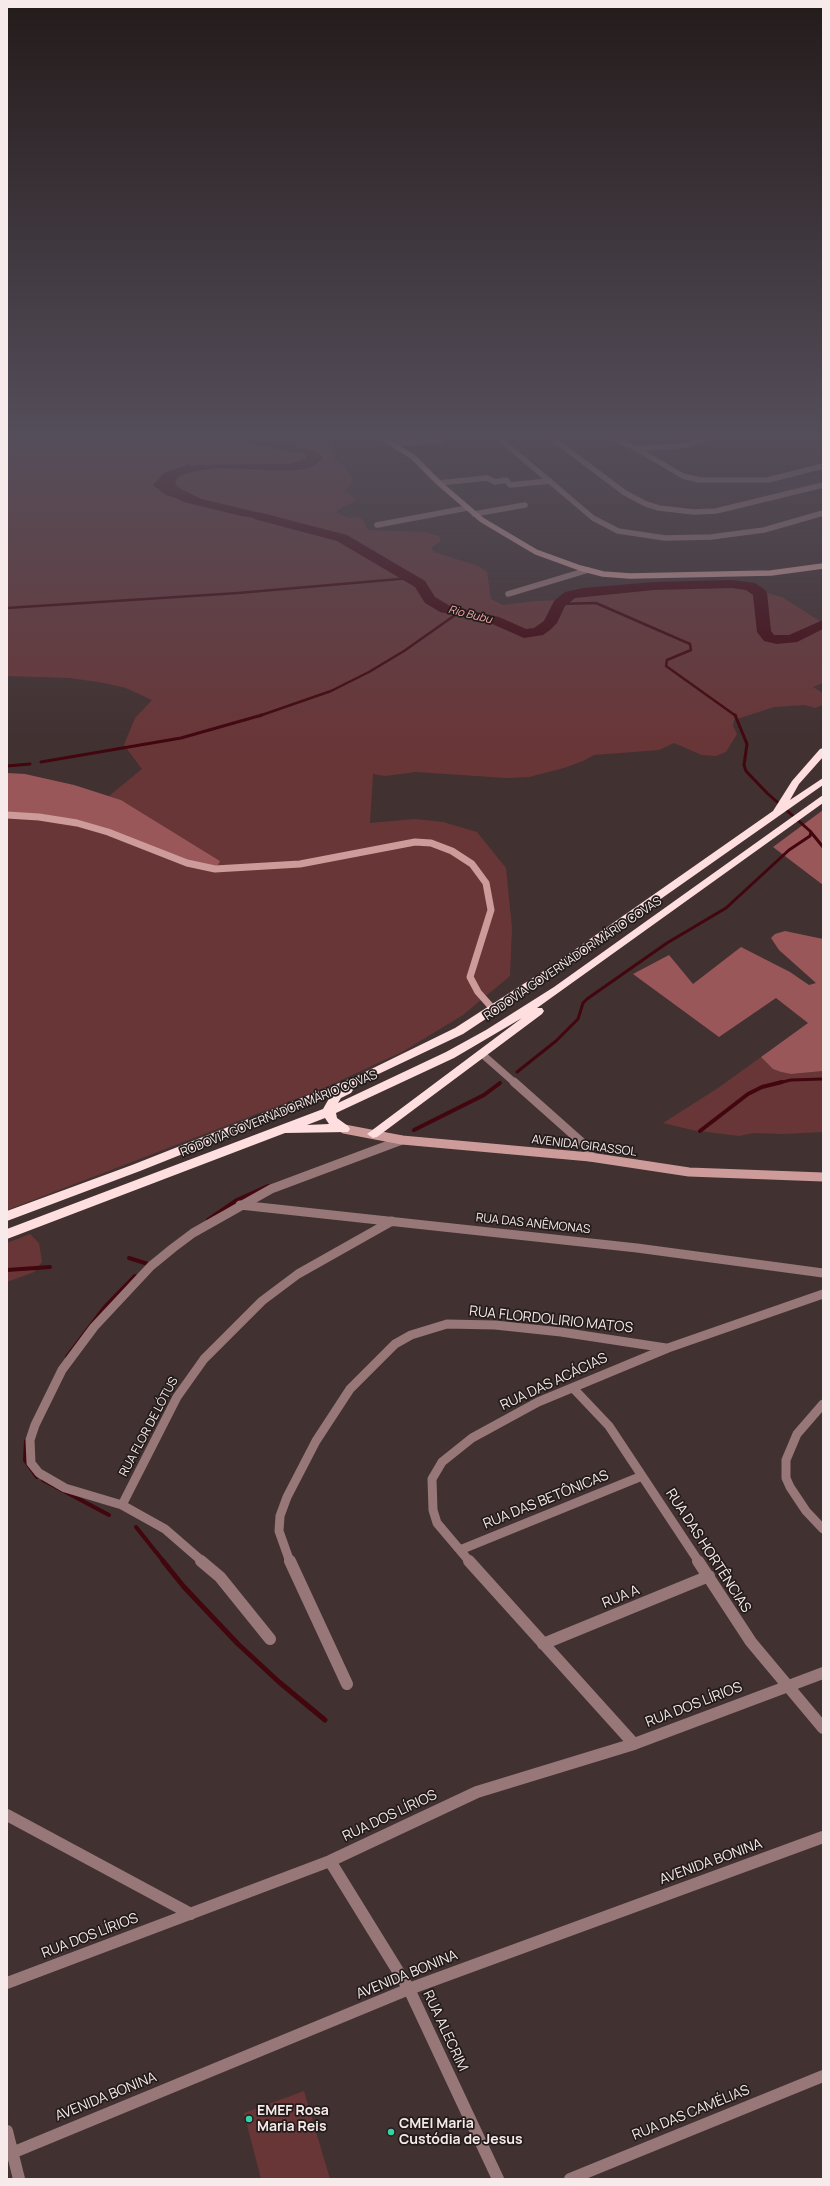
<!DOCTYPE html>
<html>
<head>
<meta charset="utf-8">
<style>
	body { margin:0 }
	#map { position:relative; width:830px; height:2186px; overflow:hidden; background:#423131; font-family:Manrope,sans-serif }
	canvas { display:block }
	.frame { position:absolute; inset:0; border:8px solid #f6eaea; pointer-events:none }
</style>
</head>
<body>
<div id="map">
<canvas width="830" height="2186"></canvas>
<div class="frame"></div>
</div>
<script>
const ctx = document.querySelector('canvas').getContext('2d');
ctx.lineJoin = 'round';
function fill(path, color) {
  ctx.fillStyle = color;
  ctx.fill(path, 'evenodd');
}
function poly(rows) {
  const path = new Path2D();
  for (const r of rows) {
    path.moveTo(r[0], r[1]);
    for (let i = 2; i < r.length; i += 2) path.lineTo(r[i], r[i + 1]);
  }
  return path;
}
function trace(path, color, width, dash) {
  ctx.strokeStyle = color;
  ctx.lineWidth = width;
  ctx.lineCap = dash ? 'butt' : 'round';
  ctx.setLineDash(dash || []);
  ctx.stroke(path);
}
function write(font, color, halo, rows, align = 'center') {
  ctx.font = font + ' Manrope,sans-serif';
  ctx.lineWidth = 3.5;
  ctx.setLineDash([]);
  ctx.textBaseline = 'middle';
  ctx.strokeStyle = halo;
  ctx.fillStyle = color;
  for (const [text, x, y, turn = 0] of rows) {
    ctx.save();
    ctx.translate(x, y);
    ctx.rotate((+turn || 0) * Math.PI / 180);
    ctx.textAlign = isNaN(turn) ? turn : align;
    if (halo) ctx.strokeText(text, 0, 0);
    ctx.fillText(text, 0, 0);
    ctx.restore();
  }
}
const green = poly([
	[7,435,225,435,249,443,306,454,305,460,291,464,197,465,173,472,168,494,184,502,278,522,284,520,201,499,180,489,174,482,180,475,185,473,216,468,286,471,305,469,316,451,271,441,255,435,330,435,333,441,330,446,335,454,333,456,335,460,342,463,353,478,350,486,344,491,357,500,338,510,337,513,349,518,359,517,363,520,368,530,425,532,439,536,441,541,431,548,434,552,478,566,487,572,491,599,503,605,536,601,564,600,588,590,673,583,709,583,734,584,782,597,790,602,823,623,823,683,813,687,823,693,823,705,815,708,805,705,774,707,734,720,733,726,737,734,726,752,716,756,702,755,674,743,659,750,594,755,583,761,564,768,529,777,506,778,416,772,385,776,373,774,370,823,415,819,443,822,477,832,506,868,512,928,510,976,463,1015,402,1052,324,1088,7,1210,7,812,58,817,220,861,121,800,109,796,142,769,124,745,135,718,152,700,126,688,104,683,70,678,7,676],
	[761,1057,773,1069,781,1072,791,1074,823,1071,823,1132,783,1134,753,1133,739,1136,692,1130,663,1123,718,1088],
	[30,1234,39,1243,42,1262,34,1272,7,1282,7,1243],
	[304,2091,330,2179,261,2179,244,2113]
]);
const forest = poly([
	[7,773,25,774,74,785,121,800,220,861,218,865,214,867,198,865,118,834,7,812],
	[823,810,823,885,773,847],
	[785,931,823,939,823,1071,791,1074,781,1072,773,1069,761,1057,808,1023,776,998,719,1037,633,974,669,955,693,984,741,947,790,972,809,985,816,983,779,950,771,938,775,934]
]);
const water = poly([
	[225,435,255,435,271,441,316,451,323,458,313,467,296,470,216,468,200,470,180,475,175,482,177,487,201,499,277,517,284,520,284,522,241,516,184,502,163,489,161,485,165,478,173,472,197,465,291,464,304,460,307,457,306,454,297,451,271,448]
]);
const streamFar3 = poly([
	[559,604,596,603,690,644,691,650,667,660,666,666,736,716],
	[7,608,238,593,411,578],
	[259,716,331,691,369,672,404,651,458,613]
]);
const streamFar2 = poly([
	[735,715,747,744,744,765,746,771,767,793,810,831,823,847],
	[41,762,181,738,262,715],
	[7,766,30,764],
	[517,1072,556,1041,578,1019,583,1003,587,999,667,943,726,908,789,850,810,836,811,832],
	[778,1083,791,1080,823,1079]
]);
const streamFar1 = poly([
	[414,1130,484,1095,500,1083],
	[700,1131,748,1094,762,1087,782,1082],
	[208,1220,237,1200,268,1186],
	[129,1258,148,1264],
	[7,1270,50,1267],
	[67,1357,104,1308,135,1276],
	[26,1441,25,1460,37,1477],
	[43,1480,109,1515],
	[136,1527,164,1562]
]);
const stream = poly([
	[163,1561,184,1587,238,1644,279,1682,325,1720]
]);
const river = poly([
	[189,464,195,468,193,471,172,479,167,484,192,495,194,498,192,501,188,502,166,495,153,485,164,473,189,464],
	[258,512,347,535,425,581,435,597,450,606,499,617,526,629,534,628,544,621,554,601,565,592,570,591,583,588,654,582,732,580,755,583,765,590,767,593,771,631,774,635,789,635,823,620,823,629,797,642,777,644,764,641,757,632,753,595,746,590,732,588,654,590,575,598,565,606,557,623,550,630,543,635,524,638,490,623,440,612,425,603,415,587,337,541,254,519,252,516,258,512]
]);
const streetFar3 = poly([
	[495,435,593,518,618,531,665,538,711,537,764,530,823,513],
	[548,435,625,493,646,504,659,508,694,512,716,511,823,485],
	[607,435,637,449,683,476,699,480,768,480,823,466],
	[621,441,637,435],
	[392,444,440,440],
	[637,449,687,445,714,435],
	[439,483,487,478,495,482,506,480,510,485,550,481],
	[474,514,525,505],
	[377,525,467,508],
	[508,594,588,570]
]);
const streetFar2 = poly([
	[482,1054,515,1083]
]);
const streetFar1 = poly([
	[514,1082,586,1146,590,1152,590,1157],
	[240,1205,637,1248,823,1273],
	[573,1388,609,1426,699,1562],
	[823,1404,797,1434,786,1460,786,1478,790,1487,806,1511,823,1529],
	[122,1505,177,1397,204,1359,262,1301,298,1274,392,1221],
	[460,1550,642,1476],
	[203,1562,165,1529,122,1505,65,1488,39,1473,31,1463,30,1440,35,1425,62,1370,94,1327,151,1266,173,1248,193,1233,271,1189,402,1140],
	[290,1562,279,1531,280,1516,287,1497,316,1441,350,1389,395,1344,411,1335,447,1324,495,1325,561,1332,666,1348],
	[470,1562,437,1523,433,1510,432,1479,442,1462,472,1438,538,1402,668,1348,823,1294]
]);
const street = poly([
	[201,1561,220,1577,270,1639],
	[290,1561,347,1684],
	[469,1561,634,1744],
	[698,1561,751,1642,823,1728],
	[543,1644,709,1576],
	[7,1815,191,1914],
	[330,1861,409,1989,498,2179],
	[7,1983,330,1861,477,1792,634,1744,823,1673],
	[7,2131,19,2179],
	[7,2155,409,1989,823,1837],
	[570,2179,823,2076]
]);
const secondaryFar2 = poly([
	[378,435,413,457,439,483,482,520,536,552,580,568,603,574,630,576,771,573,823,566]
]);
const secondaryFar1 = poly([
	[7,815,39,817,77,823,108,832,187,863,215,869,300,864,415,842,431,843,452,851,472,864,486,883,491,910,470,977,478,992,494,1010]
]);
const secondary = poly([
	[344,1129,402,1140,590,1157,689,1172,823,1177]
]);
const highway = poly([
	[823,748,823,757,799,784,790,800,823,778,823,785,561,969,463,1034,351,1087,353,1090,351,1093,341,1098,338,1103,446,1052,486,1030,554,987,823,795,823,803,537,1008,542,1008,544,1011,542,1014,377,1137,373,1138,367,1134,522,1018,454,1058,336,1113,337,1118,348,1126,350,1129,348,1132,285,1133,7,1239,7,1229,323,1109,331,1095,140,1171,7,1221,7,1211,132,1165,357,1076,455,1028,553,965,773,811,792,781,820,749,823,748],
	[325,1118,329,1124,307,1125,325,1118]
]);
const markers = [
	[249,2119,4,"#34d4a8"],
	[391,2132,4,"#34d4a8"]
];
const farWaternames = [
	["Rio Bubu",470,615,14]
];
const streetNames = [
	["RODOVIA GOVERNADOR MÁRIO COVAS",573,959,-34],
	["RODOVIA GOVERNADOR MÁRIO COVAS",279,1114,-22],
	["AVENIDA GIRASSOL",584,1146,7],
	["RUA DAS ANÊMONAS",533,1224,6],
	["RUA FLOR DE LÓTUS",149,1427,-62]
];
const nearStreetnames = [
	["RUA FLORDOLIRIO MATOS",551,1320,6],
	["RUA DAS ACÁCIAS",554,1382,-25],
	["RUA DAS BETÔNICAS",546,1500,-22],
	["RUA DAS HORTÊNCIAS",708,1551,57],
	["RUA A",621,1597,-22],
	["RUA DOS LÍRIOS",694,1705,-21],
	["RUA DOS LÍRIOS",390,1816,-25],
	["AVENIDA BONINA",711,1862,-20],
	["RUA DOS LÍRIOS",90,1936,-21],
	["AVENIDA BONINA",407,1975,-22],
	["RUA ALECRIM",445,2031,65],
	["AVENIDA BONINA",106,2097,-22],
	["RUA DAS CAMÉLIAS",691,2113,-22]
];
const nearPoinames = [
	["EMEF Rosa",257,2111],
	["Maria Reis",257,2127],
	["CMEI Maria",399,2124],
	["Custódia de Jesus",399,2140]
];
fill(green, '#693638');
fill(forest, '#9a5759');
fill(water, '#42060f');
trace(streamFar3, '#42060f', 2.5);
trace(streamFar2, '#42060f', 3);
trace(streamFar1, '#42060f', 4);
trace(stream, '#42060f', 5);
fill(river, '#42060f');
trace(streetFar3, '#977777', 5.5);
trace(streetFar2, '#977777', 7);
trace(streetFar1, '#977777', 9);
trace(street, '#977777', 12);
trace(secondaryFar2, '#ce9b9b', 5.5);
trace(secondaryFar1, '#ce9b9b', 7);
trace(secondary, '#ce9b9b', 9);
fill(highway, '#fedede');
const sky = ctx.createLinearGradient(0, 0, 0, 741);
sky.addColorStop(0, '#241b1b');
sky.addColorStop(0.59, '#544e5a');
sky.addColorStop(1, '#544e5a00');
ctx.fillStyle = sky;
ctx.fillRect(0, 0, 830, 741);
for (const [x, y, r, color] of markers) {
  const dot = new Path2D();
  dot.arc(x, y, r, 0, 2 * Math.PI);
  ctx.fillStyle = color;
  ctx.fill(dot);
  trace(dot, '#231c1b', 1.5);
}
write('italic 11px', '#f8a8a8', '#231c1b', farWaternames);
write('12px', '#f6eaea', '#231c1b', streetNames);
write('14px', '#f6eaea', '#231c1b', nearStreetnames);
write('bold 14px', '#f6eaea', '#231c1b', nearPoinames, 'left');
</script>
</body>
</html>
